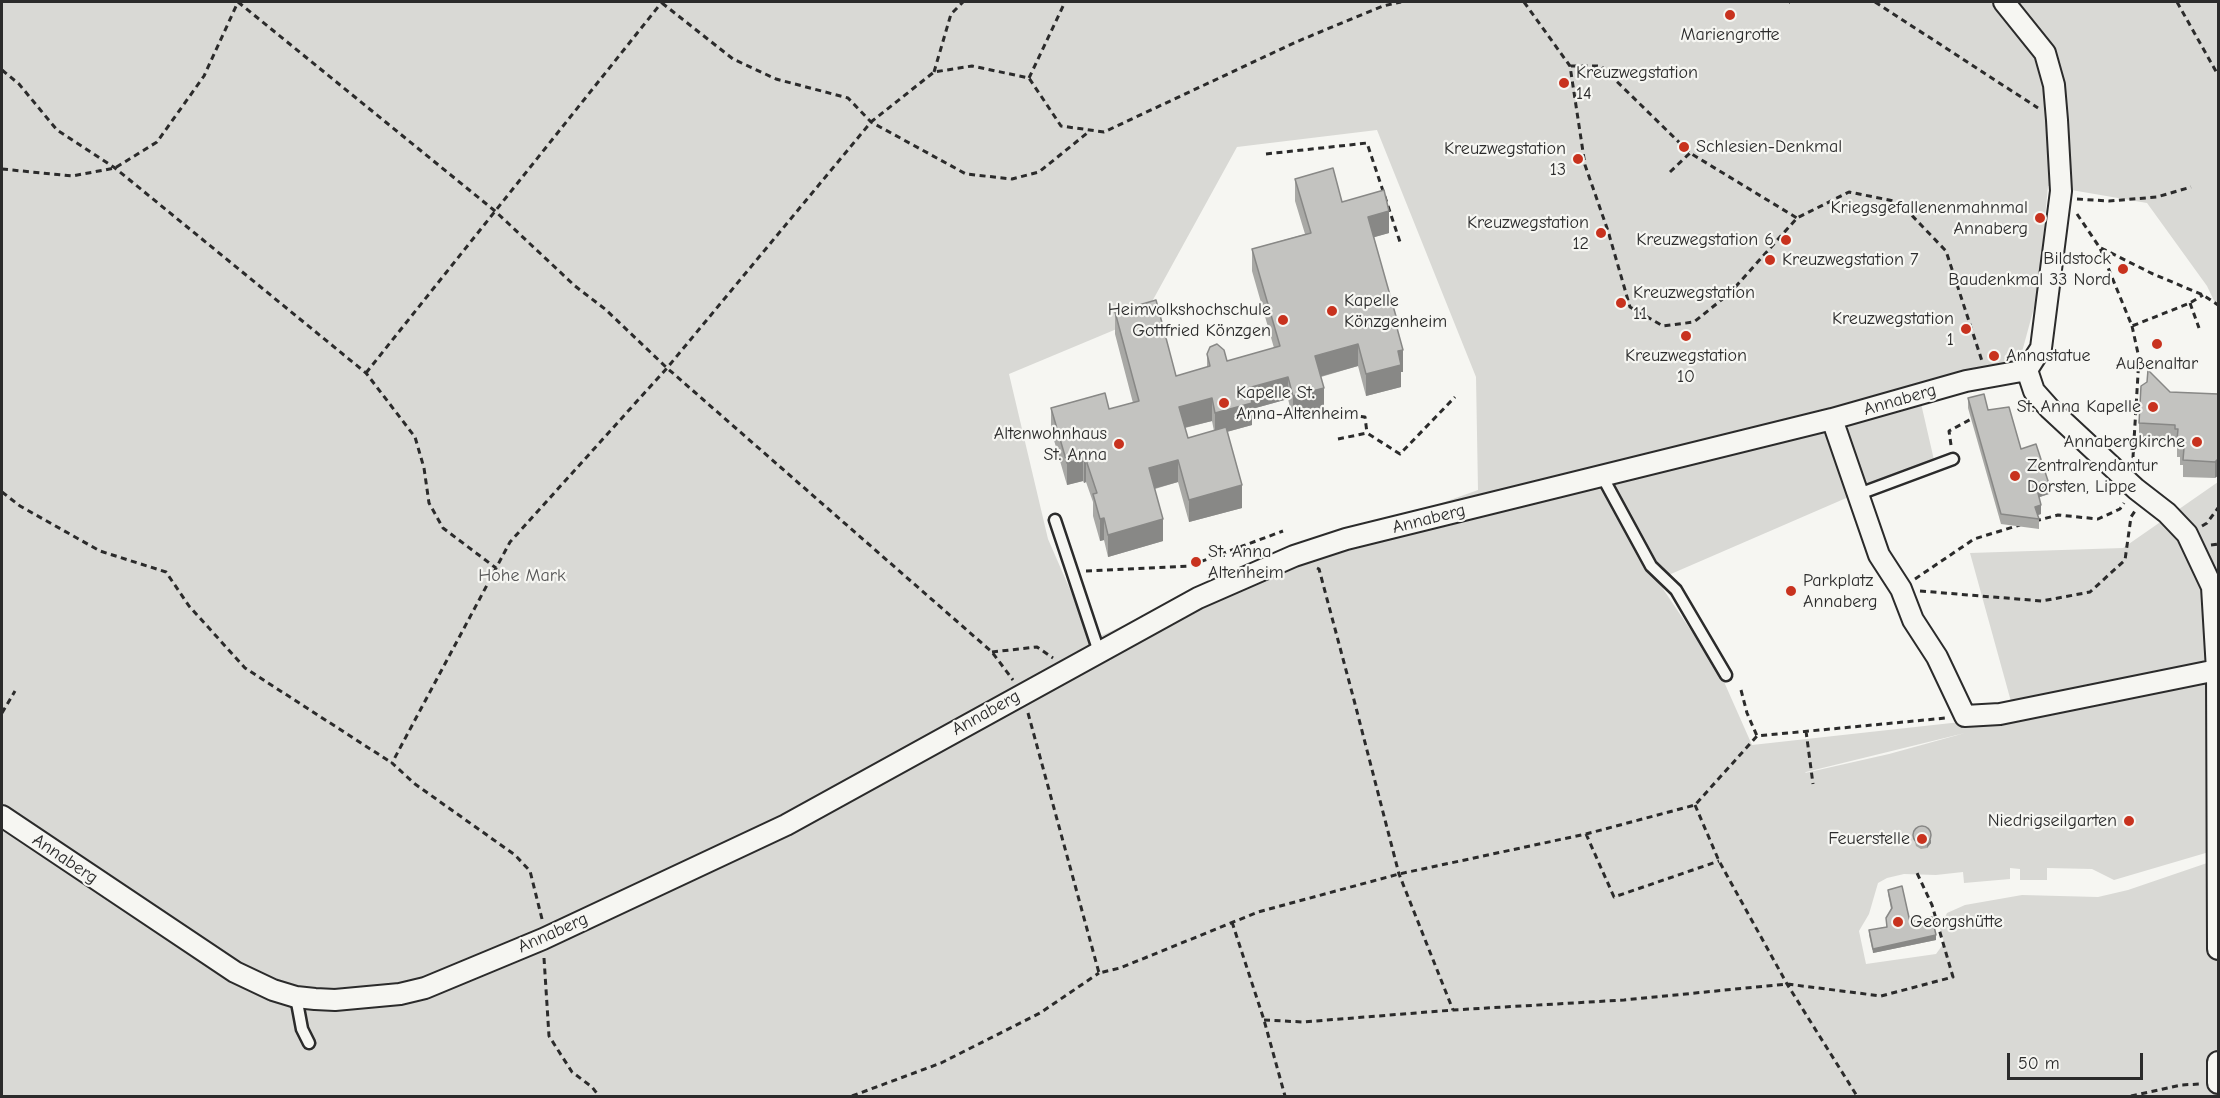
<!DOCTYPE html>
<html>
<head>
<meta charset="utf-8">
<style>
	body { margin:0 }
	#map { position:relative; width:2220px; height:1098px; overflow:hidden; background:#f6f6f2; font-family:"Comic Neue",sans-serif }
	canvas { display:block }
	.frame { position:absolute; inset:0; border:3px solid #2b2b2b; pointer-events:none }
	.scale { position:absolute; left:2007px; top:1053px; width:136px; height:27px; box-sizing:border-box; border:3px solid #2b2b2b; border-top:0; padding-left:8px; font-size:18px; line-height:21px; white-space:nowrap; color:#2b2b2b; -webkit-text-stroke:4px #f6f6f2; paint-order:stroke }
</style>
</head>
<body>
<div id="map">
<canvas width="2220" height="1098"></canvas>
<div class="frame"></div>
<div class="scale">50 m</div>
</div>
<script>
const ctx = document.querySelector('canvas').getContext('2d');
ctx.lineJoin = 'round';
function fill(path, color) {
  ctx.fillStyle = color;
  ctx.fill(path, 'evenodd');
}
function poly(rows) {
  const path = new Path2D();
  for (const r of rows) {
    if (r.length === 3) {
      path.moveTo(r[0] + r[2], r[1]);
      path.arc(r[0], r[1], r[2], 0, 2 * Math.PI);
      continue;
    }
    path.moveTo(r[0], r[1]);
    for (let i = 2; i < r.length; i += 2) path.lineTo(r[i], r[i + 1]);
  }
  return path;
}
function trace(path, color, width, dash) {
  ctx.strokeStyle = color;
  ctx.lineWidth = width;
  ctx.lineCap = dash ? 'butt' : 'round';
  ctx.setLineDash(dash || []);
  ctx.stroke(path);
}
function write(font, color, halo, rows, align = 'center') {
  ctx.font = font + ' "Comic Neue",sans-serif';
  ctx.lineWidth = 4.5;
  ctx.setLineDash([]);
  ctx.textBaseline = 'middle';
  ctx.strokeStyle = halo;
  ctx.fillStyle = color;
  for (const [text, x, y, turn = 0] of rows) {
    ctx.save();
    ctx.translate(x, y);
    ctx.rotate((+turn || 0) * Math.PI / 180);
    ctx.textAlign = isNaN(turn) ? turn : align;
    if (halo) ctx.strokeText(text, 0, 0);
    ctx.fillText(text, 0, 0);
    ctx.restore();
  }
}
const green = poly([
	[2,2,2218,2,2218,309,2207,286,2147,203,2048,186,2038,293,2019,363,1917,386,1934,460,1657,580,1721,675,1752,745,2015,716,1970,553,2123,548,2218,482,2218,1096,2,1096],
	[1377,130,1476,377,1478,490,1207,587,1092,640,1048,539,1009,374,1143,318,1237,147],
	[1965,733,1889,754,1805,773,1806,772],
	[2209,852,2210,862,2128,890,2098,897,2022,895,1965,905,1947,913,1940,928,1944,943,1936,954,1866,964,1859,931,1869,914,1878,883,1887,878,1904,874,1936,875,1963,872,1964,883,2010,879,2010,868,2020,869,2020,880,2047,880,2047,868,2092,869,2114,880]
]);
const path = poly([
	[238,2,495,211,575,286,605,309,667,368,992,652,1013,680],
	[1524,2,1570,66,1585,165,1608,231,1630,307,1663,326,1694,322,1730,293,1797,218,1849,192,1899,202,1946,251,1982,361],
	[1789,2,1790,2],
	[1875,2,2038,108],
	[2177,2,2218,75],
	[662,3,733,59,776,79,848,98,871,122,966,174,1012,179,1039,172,1091,130],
	[1571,66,1601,66,1690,153,1797,218],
	[2,70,19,84,57,130,115,168,366,373,415,437,424,468,429,503,443,528,496,568],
	[934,72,951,14,963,2],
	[1029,78,1065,2],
	[1266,154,1367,143,1401,245],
	[2,169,72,176,115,168,157,142,204,76,238,2],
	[1670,172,1690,153],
	[2077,199,2109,201,2157,197,2191,187],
	[2077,214,2100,248,2132,326,2190,303,2203,295],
	[2101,248,2151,273,2203,295,2218,305],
	[2190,303,2199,328],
	[2132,326,2139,358,2133,457,2148,467,2145,473],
	[366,373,662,2],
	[1340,414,1365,417,1367,433],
	[1338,439,1367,433,1400,454,1455,397],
	[1951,445,1949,431,1973,418],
	[2,492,20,506,100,551,166,572,189,606,245,668,392,763],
	[2035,521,2058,515,2098,519,2120,509,2124,503],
	[2202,526,2207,523,2218,508],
	[2211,545,2218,544],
	[1317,568,1319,569,1354,700,1399,874,1453,1010],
	[1086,571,1189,566,1283,531],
	[1915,579,1974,539,2020,525],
	[1920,591,2042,601,2090,592,2125,560,2131,517,2135,511],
	[992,652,1037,647,1053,658],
	[1741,690,1747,713,1757,736],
	[2,713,15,691],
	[1028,713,1099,973,1120,968,1258,912,1399,874,1586,834,1695,805,1757,736,1946,718],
	[1806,731,1813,784],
	[1695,805,1719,861,1787,984,1857,1096],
	[1586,834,1614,897,1719,861],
	[542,919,530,871,515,855,415,784,392,763,510,542,667,368,871,122,934,72,972,66,1029,78,1061,126,1104,132,1296,42,1383,6,1401,2],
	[1232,922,1264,1020,1285,1096],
	[544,958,549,1036,572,1072,592,1087,599,1096],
	[1264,1020,1303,1022,1453,1010,1624,1000,1787,984,1881,996,1953,977,1932,905,1917,873],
	[852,1096,941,1063,1040,1013,1099,973],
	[2131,1096,2181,1085,2200,1084]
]);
const lane = poly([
	[1602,476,1651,566,1676,590,1726,675],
	[1859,494,1953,459],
	[1055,520,1099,652],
	[296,997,302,1029,309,1043]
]);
const street = poly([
	[2027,370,2034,391,2050,409,2136,489,2167,513,2187,534,2212,587,2217,670,2218,949],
	[1832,419,1879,555,1901,589,1913,620,1937,657,1965,716,2000,714,2217,670],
	[2,816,235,972,273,990,296,997,315,999,335,1000,400,994,425,988,543,939,786,825,1198,598,1294,556,1346,539,1832,419,1966,381,2027,370,2041,348,2061,191,2057,120,2054,85,2045,53,2004,2],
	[2218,1083,2218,1062]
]);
const wall = poly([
	[1295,179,1342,202,1389,233,1374,237,1399,337,1403,372,1401,372,1401,387,1366,396,1358,366,1321,377,1324,410,1293,419,1288,399,1252,409,1252,425,1227,432,1242,508,1189,522,1178,482,1155,489,1163,541,1108,557,1104,540,1100,541,1093,516,1093,502,1086,482,1084,483,1083,481,1067,485,1051,430,1051,408,1109,409,1133,403,1115,334,1115,312,1176,376,1207,367,1207,354,1227,361,1274,348,1252,271,1252,249,1305,234,1295,201],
	[1212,421,1214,431,1188,438,1185,428],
	[2170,392,2218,394,2215,478,2183,477,2183,465,2180,465,2180,457,2177,457,2177,446,2175,446,2175,442,2139,440,2139,423],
	[1968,398,2021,449,2049,494,2039,497,2041,514,2037,515,2039,519,2039,529,2001,524,1968,408],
	[1914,833,1931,843,1927,848,1921,849,1916,846,1914,838],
	[1888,890,1910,922,1936,940,1873,953,1869,935,1869,930,1886,927,1891,909,1888,894]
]);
const shadedWall = poly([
	[1389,211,1389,233,1368,239,1368,217],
	[1358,344,1358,366,1315,378,1315,356],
	[1403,350,1403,372,1401,372,1401,387,1366,396,1366,374,1398,351],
	[1288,377,1288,399,1252,409,1252,425,1215,435,1215,413,1248,388],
	[1324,388,1324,410,1293,419,1293,396],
	[1212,398,1212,421,1179,429,1179,407],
	[1083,458,1083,481,1067,485,1067,463],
	[2218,459,2218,476,2215,478,2215,462],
	[1086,460,1086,482,1084,483,1084,461],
	[1178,460,1178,482,1149,490,1149,468],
	[2049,484,2049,494,2037,498,2037,489],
	[1242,485,1242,508,1189,522,1189,500],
	[2041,505,2041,514,2035,516,2035,507],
	[1104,518,1104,540,1100,541,1100,519],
	[1163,519,1163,541,1108,557,1108,535],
	[1931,839,1931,843,1927,848,1927,843],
	[1936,935,1936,940,1873,953,1873,949]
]);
const building = poly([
	[1333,168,1342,202,1384,190,1389,211,1368,217,1399,327,1397,328,1403,350,1398,351,1401,365,1366,374,1358,344,1315,356,1324,388,1293,396,1288,377,1248,388,1252,403,1215,413,1212,398,1179,407,1188,438,1226,427,1242,485,1189,500,1178,460,1149,468,1163,519,1108,535,1104,518,1100,519,1093,494,1097,493,1086,460,1084,461,1083,458,1067,463,1051,408,1105,393,1109,409,1139,401,1115,312,1156,300,1176,376,1210,366,1207,354,1210,347,1217,344,1224,350,1227,361,1280,346,1252,249,1311,233,1295,179,1333,168],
	[2148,370,2170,392,2218,394,2218,459,2215,462,2183,460,2184,448,2180,448,2181,441,2177,440,2178,429,2175,429,2175,425,2139,423,2141,386,2147,382,2148,370],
	[1984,394,1988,410,2009,407,2021,449,2036,444,2049,484,2037,489,2041,505,2035,507,2039,519,2001,514,1968,398,1984,394],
	[1922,835,9],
	[1902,886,1910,922,1932,917,1936,935,1873,949,1869,930,1887,927,1886,918,1892,908,1888,890,1902,886]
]);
const markers = [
	[1730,15,6,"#c8321e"],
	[1564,83,6,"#c8321e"],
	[1684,147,6,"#c8321e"],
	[1578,159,6,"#c8321e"],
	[2040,218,6,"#c8321e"],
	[1601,233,6,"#c8321e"],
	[1786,240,6,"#c8321e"],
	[1770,260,6,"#c8321e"],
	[2123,269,6,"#c8321e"],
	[1621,303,6,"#c8321e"],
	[1332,311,6,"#c8321e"],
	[1283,320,6,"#c8321e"],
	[1966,329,6,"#c8321e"],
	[1686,336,6,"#c8321e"],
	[2157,344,6,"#c8321e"],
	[1994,356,6,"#c8321e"],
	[1224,403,6,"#c8321e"],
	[2153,407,6,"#c8321e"],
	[2197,442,6,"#c8321e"],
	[1119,444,6,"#c8321e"],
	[2015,476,6,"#c8321e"],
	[1196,562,6,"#c8321e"],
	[1791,591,6,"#c8321e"],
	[2129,821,6,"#c8321e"],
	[1922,839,6,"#c8321e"],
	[1898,922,6,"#c8321e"]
];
const poiNames = [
	["Mariengrotte",1730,35,"center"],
	["Kreuzwegstation",1576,73,"left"],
	["14",1576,94,"left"],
	["Schlesien-Denkmal",1696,147,"left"],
	["Kreuzwegstation",1566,149],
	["13",1566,170],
	["Kriegsgefallenenmahnmal",2028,208],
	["Annaberg",2028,229],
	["Kreuzwegstation",1589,223],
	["12",1589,244],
	["Kreuzwegstation 6",1774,240],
	["Bildstock",2111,259],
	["Baudenkmal 33 Nord",2111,280],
	["Kreuzwegstation 7",1782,260,"left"],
	["Kreuzwegstation",1633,293,"left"],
	["11",1633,314,"left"],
	["Kapelle",1344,301,"left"],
	["Könzgenheim",1344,322,"left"],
	["Heimvolkshochschule",1271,310],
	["Gottfried Könzgen",1271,331],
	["Kreuzwegstation",1954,319],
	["1",1954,340],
	["Kreuzwegstation",1686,356,"center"],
	["10",1686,377,"center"],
	["Annastatue",2006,356,"left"],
	["Außenaltar",2157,364,"center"],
	["Kapelle St.",1236,393,"left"],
	["Anna-Altenheim",1236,414,"left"],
	["St. Anna Kapelle",2141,407],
	["Altenwohnhaus",1107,434],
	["St. Anna",1107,455],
	["Annabergkirche",2185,442],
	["Zentralrendantur",2027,466,"left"],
	["Dorsten, Lippe",2027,487,"left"],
	["St. Anna",1208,552,"left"],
	["Altenheim",1208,573,"left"],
	["Parkplatz",1803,581,"left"],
	["Annaberg",1803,602,"left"],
	["Niedrigseilgarten",2117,821],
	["Feuerstelle",1910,839],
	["Georgshütte",1910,922,"left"]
];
const streetNames = [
	["Annaberg",1900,400,-16],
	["Annaberg",1429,519,-14],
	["Annaberg",986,713,-29],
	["Annaberg",65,859,34],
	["Annaberg",553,933,-24]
];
const parkNames = [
	["Hohe Mark",522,576]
];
fill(green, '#d9d9d5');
trace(lane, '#2b2b2b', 15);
trace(street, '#2b2b2b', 24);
trace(path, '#2b2b2b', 3, [6, 4.5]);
trace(lane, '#f6f6f2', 10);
trace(street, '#f6f6f2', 20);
fill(wall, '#a8a8a5');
fill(shadedWall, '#888886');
fill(building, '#c3c3c0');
trace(building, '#888886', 1.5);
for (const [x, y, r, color] of markers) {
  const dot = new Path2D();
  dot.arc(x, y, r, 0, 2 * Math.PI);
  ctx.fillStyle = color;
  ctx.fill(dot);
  trace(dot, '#f6f6f2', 2);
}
write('18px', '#2b2b2b', '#f6f6f2', poiNames, 'right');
write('18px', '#2b2b2b', '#f6f6f2', streetNames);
write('18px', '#565656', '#f6f6f2', parkNames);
</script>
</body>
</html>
